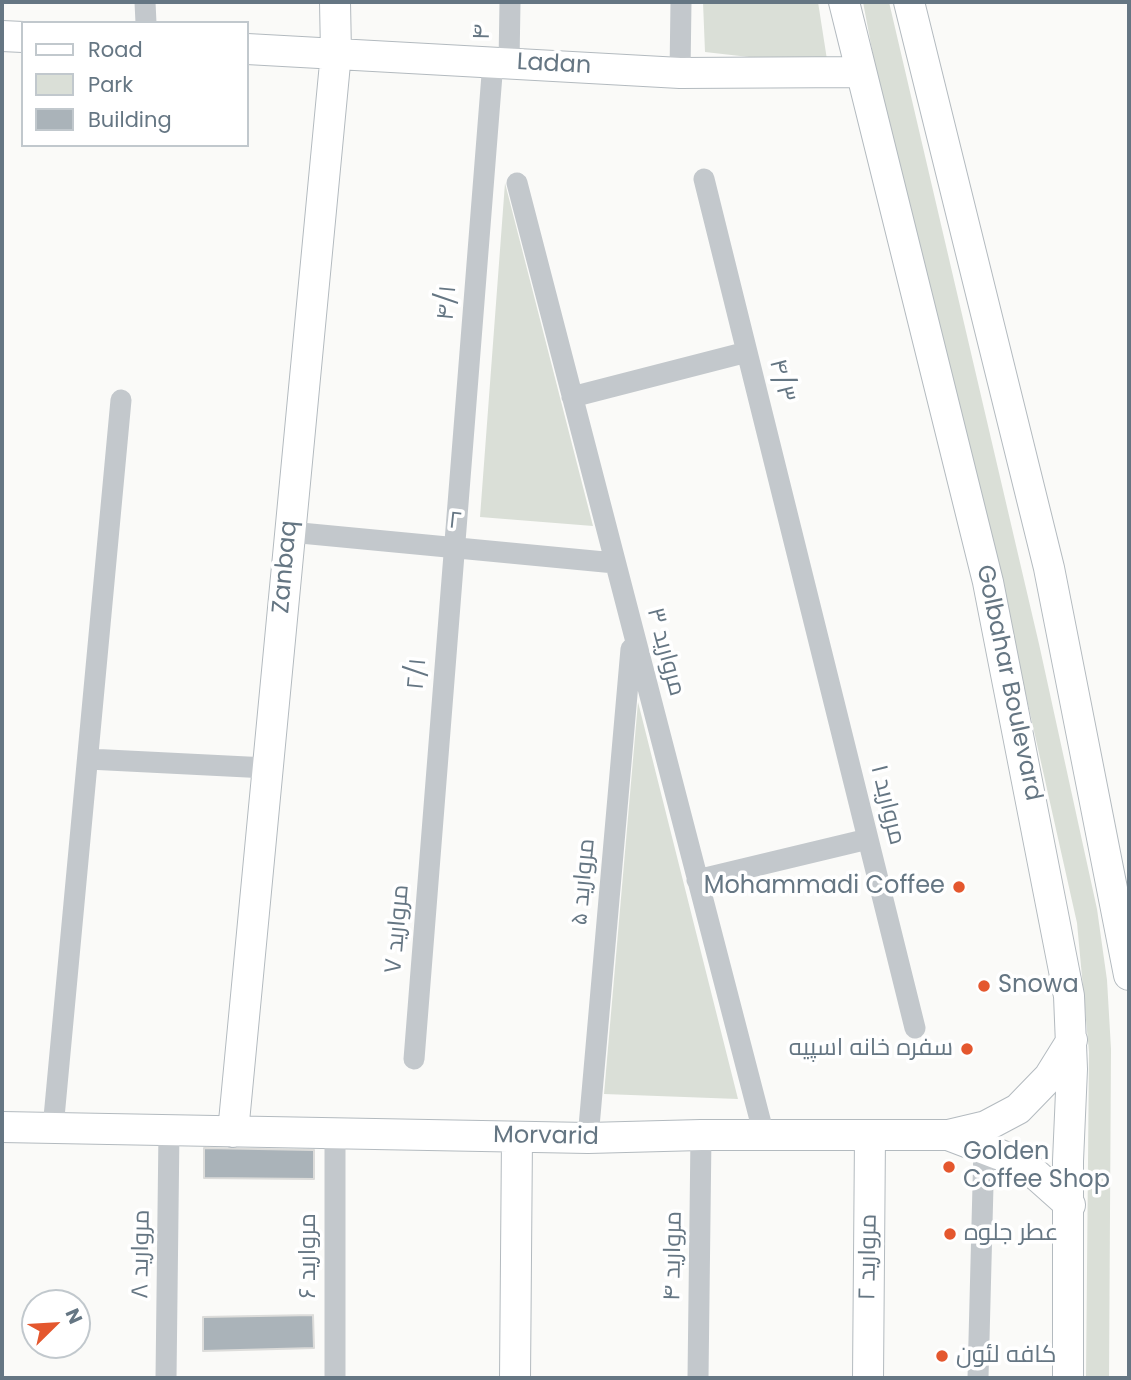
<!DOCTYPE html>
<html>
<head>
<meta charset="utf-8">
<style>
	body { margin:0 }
	#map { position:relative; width:1131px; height:1380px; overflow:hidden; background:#fafaf8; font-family:Poppins,sans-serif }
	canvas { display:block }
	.frame { position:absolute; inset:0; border:4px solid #657683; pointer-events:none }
	.legend { position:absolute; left:21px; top:21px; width:228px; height:126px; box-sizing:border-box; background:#fff; border:2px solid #c1c8cd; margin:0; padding:9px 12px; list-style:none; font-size:21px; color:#657683 }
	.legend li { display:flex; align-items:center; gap:14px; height:35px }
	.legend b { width:35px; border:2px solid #c1c8cd }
	.north { position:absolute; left:21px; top:1289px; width:70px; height:70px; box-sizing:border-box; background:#fff; border:2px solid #c1c8cd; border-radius:50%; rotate:66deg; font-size:19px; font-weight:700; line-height:28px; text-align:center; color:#657683 }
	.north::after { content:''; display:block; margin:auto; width:24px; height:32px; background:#e4572e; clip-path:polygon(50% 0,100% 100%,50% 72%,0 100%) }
</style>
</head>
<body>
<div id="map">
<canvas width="1131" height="1380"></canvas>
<div class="frame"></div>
<ul class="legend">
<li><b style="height:9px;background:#fff"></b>Road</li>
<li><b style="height:19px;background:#dadfd7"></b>Park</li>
<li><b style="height:19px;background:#aab3b9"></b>Building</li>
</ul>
<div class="north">N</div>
</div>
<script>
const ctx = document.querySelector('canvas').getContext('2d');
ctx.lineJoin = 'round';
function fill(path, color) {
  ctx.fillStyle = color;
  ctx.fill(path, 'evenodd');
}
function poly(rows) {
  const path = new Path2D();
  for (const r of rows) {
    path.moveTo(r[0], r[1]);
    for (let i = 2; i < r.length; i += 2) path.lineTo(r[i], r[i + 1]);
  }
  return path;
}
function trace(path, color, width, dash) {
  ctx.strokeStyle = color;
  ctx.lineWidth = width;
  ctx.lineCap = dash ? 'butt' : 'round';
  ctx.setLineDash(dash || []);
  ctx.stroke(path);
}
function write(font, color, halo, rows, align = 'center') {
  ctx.font = font + ' Poppins,Cairo,sans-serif';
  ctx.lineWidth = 7;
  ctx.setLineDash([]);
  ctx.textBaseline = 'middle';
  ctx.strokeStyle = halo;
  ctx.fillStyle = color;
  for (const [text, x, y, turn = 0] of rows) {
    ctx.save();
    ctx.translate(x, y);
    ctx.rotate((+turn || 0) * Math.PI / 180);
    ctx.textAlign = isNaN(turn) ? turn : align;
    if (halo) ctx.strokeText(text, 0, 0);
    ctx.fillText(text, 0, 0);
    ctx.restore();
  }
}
const green = poly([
	[703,2,818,2,828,66,705,52],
	[863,2,889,2,1039,644,1097,909,1107,980,1111,1049,1109,1378,1086,1378,1089,1052,1077,923,991,539,883,108],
	[505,183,593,526,480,517],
	[638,702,738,1099,604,1094]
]);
const building = poly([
	[204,1148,314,1150,314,1179,204,1178,204,1148],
	[313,1315,314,1348,203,1351,203,1317,313,1315]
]);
const street = poly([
	[145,2,146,23],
	[509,63,510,2],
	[680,73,681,2],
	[704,179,915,1028],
	[517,183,764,1135],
	[572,397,747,352],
	[290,532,615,563],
	[88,759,267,768],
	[697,880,868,839],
	[414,1059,493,62],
	[53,1128,121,400],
	[335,1133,335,1378],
	[588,1138,631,649],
	[166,1378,169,1130],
	[698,1378,701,1135],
	[978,1378,984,1147]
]);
const secondary = poly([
	[844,2,988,582,1069,996,1072,1069,1068,1161,1068,1378],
	[909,2,1049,568,1129,975],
	[2,36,23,37],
	[247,49,680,73,861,72],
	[2,1127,588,1138,701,1135,948,1135,986,1126,1018,1109,1049,1077,1072,1040],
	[233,1132,336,53,335,2],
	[948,1135,1024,1164,1070,1205],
	[515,1378,517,1137],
	[868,1378,870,1136]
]);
const markers = [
	[959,887,7,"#e4572e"],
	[984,986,7,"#e4572e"],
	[967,1049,7,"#e4572e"],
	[949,1167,7,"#e4572e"],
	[950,1234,7,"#e4572e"],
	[942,1356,7,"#e4572e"]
];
const streetNames = [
	["۴",483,32,-89],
	["Ladan",554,65,3],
	["۴/۱",448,303,-85],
	["۴/۳",781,381,76],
	["۲",455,522,6],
	["Zanbaq",286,567,-85],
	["مروارید ۳",665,652,75],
	["۲/۱",418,674,-85],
	["Golbahar Boulevard",1008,683,78],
	["مروارید ۱",887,805,76],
	["مروارید ۵",584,882,-85],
	["مروارید ۷",398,929,-85],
	["Morvarid",546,1137,1],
	["مروارید ۸",142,1254,-89],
	["مروارید ۶",309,1256,-90],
	["مروارید ۴",674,1256,-89],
	["مروارید ۲",869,1257,-89]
];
const poiNames = [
	["Mohammadi Coffee",945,887,"right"],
	["Snowa",998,986],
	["سفره خانه اسپیه",953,1049,"right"],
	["Golden",963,1153],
	["Coffee Shop",963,1181],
	["عطر جلوه",964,1234],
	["کافه لئون",956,1356]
];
fill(green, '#dadfd7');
fill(building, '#aab3b9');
trace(building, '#dcdcda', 2);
trace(secondary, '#b3babf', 32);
trace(street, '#c3c8cc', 21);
trace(secondary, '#fff', 30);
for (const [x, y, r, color] of markers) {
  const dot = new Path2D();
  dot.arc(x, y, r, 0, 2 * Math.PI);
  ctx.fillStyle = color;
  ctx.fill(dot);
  trace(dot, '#fff', 2.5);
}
write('24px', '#657683', '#fff', streetNames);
write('24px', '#657683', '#fff', poiNames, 'left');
</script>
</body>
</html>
